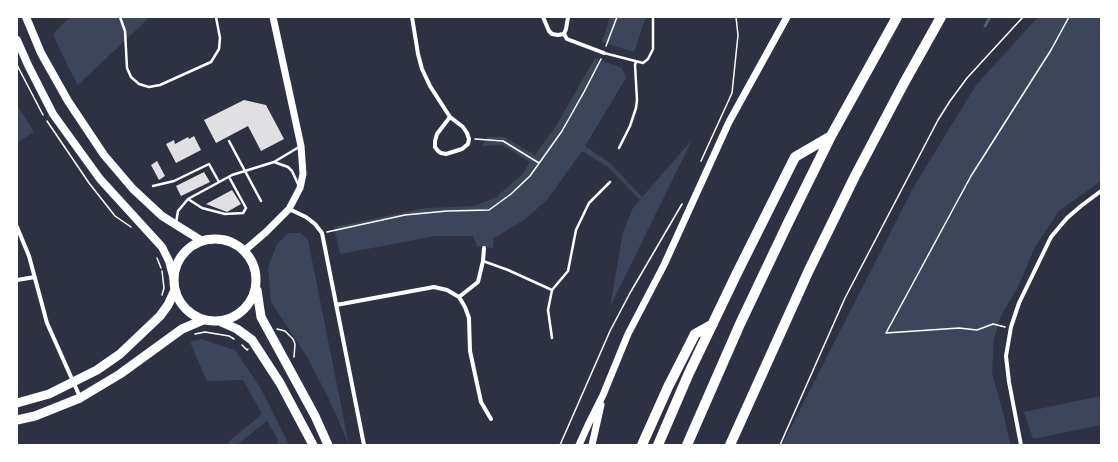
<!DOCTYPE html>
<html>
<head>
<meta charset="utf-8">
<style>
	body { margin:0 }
	#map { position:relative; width:1118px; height:462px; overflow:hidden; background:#2d3142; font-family:"Exo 2",sans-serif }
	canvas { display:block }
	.frame { position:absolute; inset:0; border:18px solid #fff; pointer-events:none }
</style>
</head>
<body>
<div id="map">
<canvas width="1118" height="462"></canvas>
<div class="frame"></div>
</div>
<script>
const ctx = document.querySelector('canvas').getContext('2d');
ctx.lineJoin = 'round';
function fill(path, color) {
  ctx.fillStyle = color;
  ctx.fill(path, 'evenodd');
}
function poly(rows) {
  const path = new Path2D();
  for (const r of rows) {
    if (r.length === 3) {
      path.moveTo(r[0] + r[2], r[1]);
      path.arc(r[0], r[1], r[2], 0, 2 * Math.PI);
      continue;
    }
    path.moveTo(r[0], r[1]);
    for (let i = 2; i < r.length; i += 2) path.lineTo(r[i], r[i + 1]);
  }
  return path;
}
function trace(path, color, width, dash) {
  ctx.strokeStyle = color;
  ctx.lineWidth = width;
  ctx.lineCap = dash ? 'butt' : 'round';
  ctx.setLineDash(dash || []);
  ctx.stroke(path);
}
const green = poly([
	[70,17,150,17,78,85,67,65,53,34],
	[610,17,646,17,634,52,602,42],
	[1038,17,1101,17,1101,181,1059,211,1035,247,1018,287,1001,316,994,339,992,373,1004,416,1010,444,782,445,913,188,976,85],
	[595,58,622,68,626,78,585,146,610,163,642,197,692,140,610,307,623,232,633,208,640,200,608,167,582,151,547,200,524,220,494,238,493,248,477,246,473,236,436,236,340,254,334,227,426,208,473,206,495,198,522,175,530,162,502,145,482,146,487,137,504,137,535,155,556,126],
	[17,105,34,132,17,143],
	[288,233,301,233,308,240,349,445,329,399,307,357,271,302,268,268,277,244],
	[201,339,235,350,260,387,289,445,278,445,277,438,267,421,237,445,228,445,228,442,262,414,243,380,207,381,190,342],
	[1101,396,1101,425,1033,439,1024,412]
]);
const stream = poly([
	[985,26,990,17]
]);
const building = poly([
	[244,100,266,105,284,139,261,151,248,126,216,143,204,120],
	[194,136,201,150,176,163,166,144,174,140,175,144,188,137,189,139],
	[157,161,165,176,159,180,151,165],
	[204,172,210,182,181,196,176,186],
	[232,190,241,204,227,212,206,204]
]);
const path = poly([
	[606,46,617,17],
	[17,65,43,115],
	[47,121,89,183,115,216,131,227],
	[475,139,503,141,539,163],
	[701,161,732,93,738,35,736,17],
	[327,232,405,215,447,211,489,210,511,194,530,176,562,131,584,92,601,59],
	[157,258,161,268],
	[162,295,164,288,162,271],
	[1005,327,993,324,977,330,959,328,886,333,971,176,1051,50,1069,17],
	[277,329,285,331,293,339,295,344,294,357],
	[195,334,205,332,229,336,234,339],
	[242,345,247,350,248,349],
	[560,445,610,331,630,293,682,204],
	[780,445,845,298,938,120,950,101,967,78,1023,17]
]);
const service = poly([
	[120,17,125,31,127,68,131,77,139,84,149,87,160,85,211,62,219,49,220,38,216,17],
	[604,53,643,63,648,59,653,49,653,17],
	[229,141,261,201],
	[619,148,630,126,636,108,637,100,635,65,636,62],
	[274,162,288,167,292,171,298,184],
	[153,186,174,181,209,164,219,182],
	[188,199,202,208,225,214,243,213,246,208,229,177],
	[176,223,178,211,188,199,232,175,274,162,299,147],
	[483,261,508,270,552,290,568,271,576,230,589,203,610,182],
	[552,338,548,310,552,290]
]);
const minor = poly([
	[412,17,418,54,422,69,430,86,450,117,463,127,467,133,469,139,468,144,462,149,446,154,441,153,438,151,435,147,435,141,437,134,450,117],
	[543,17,549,31,552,34,558,35,564,34,566,29,568,17],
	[564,34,567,39,604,53],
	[289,209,306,217,315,224,322,233,364,445],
	[17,227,29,256,47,323,80,397],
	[17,280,35,277],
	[459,297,478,282,483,261,484,248],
	[336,305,434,287,447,290,459,297,465,307,469,318,470,351,481,402,491,419],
	[1021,445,1009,382,1006,356,1011,327,1019,303,1051,237,1067,218,1081,206,1101,191]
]);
const tertiary = poly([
	[244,251,266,232,289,209,300,188,303,174,301,146,273,17],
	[579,445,589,423,603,395,628,334,664,265,729,122,787,17],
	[592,445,601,405]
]);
const secondary = poly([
	[26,17,41,53,68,101,104,155,133,189,162,216,202,241],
	[17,40,28,65,53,114,100,179,162,247,169,261,174,280]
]);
const primary = poly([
	[215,280,41],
	[257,290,261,317,315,416,328,445],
	[219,321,237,329,252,340,280,383,313,445],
	[17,403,49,394,97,370,120,354,160,316,168,305,175,290],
	[17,420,35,416,80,398,120,374,182,329,203,320]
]);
const motorway = poly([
	[642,445,668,387,695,334,713,324],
	[658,445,689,373,737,273,795,157,831,136],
	[687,445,740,324,787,225,831,136,897,17],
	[730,445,809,270,855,176,904,83,941,17]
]);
fill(green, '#3c4559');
trace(stream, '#4f5d75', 3);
fill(building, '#e0e0e3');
trace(path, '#fff', 1.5);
trace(service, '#fff', 2.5);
trace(minor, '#fff', 4);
trace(tertiary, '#fff', 7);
trace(secondary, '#fff', 8);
trace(primary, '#fff', 9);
trace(motorway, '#fff', 10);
</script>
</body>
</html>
